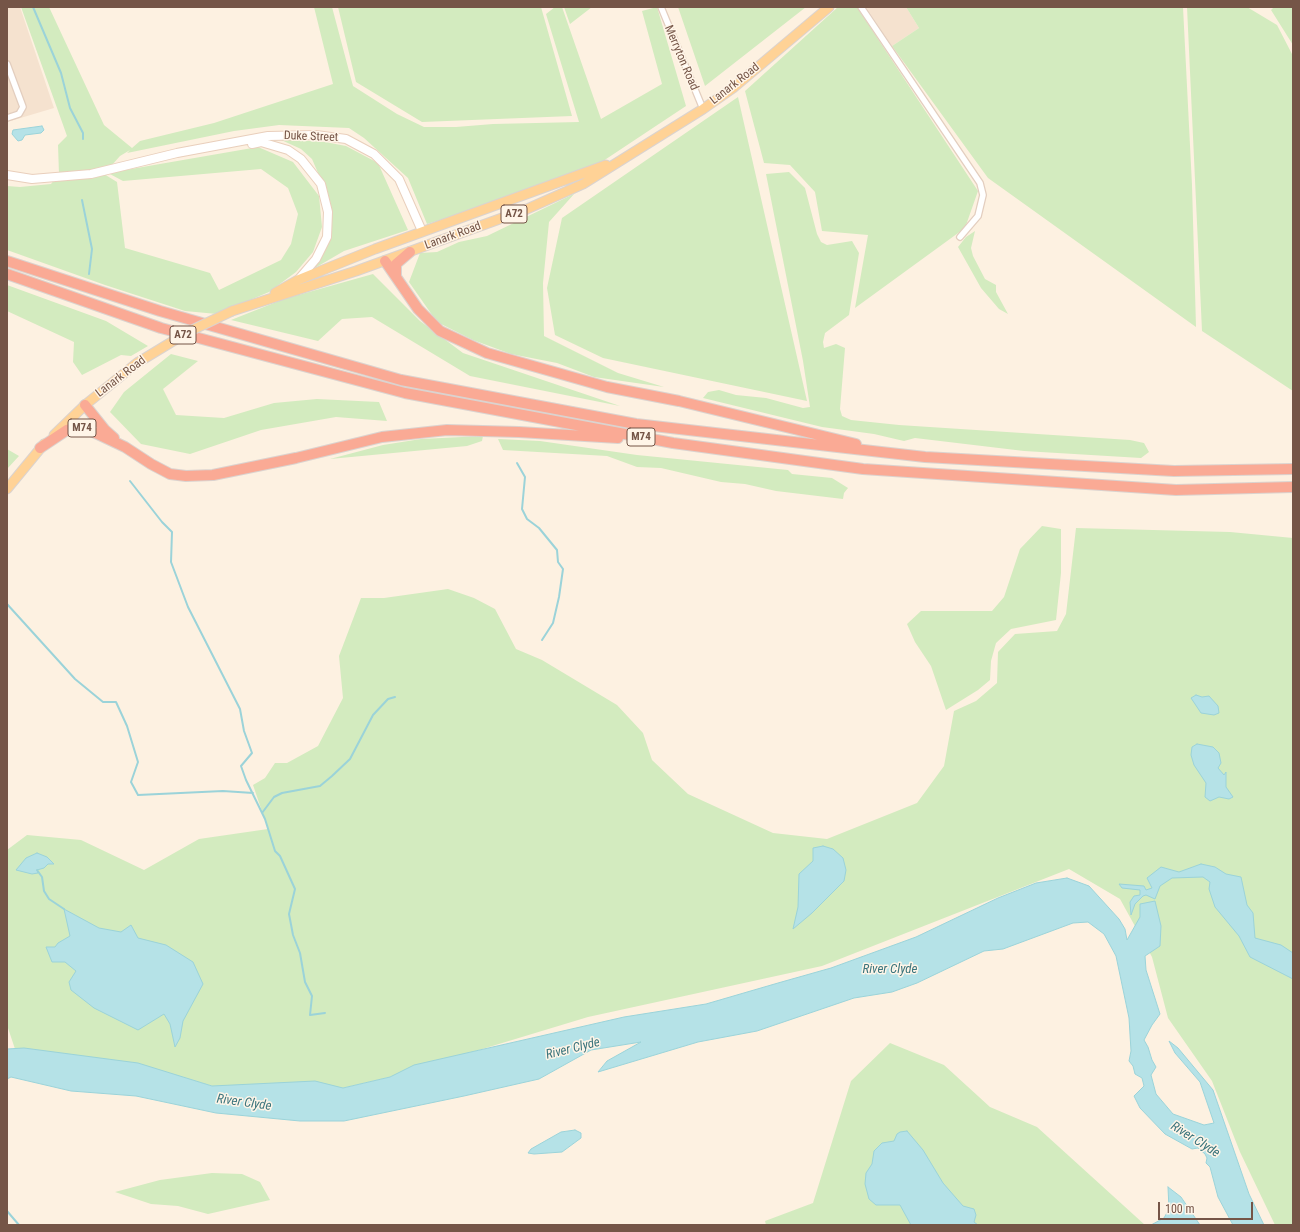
<!DOCTYPE html>
<html>
<head>
<meta charset="utf-8">
<style>
	body { margin:0 }
	#map { position:relative; width:1300px; height:1232px; overflow:hidden; background:#fdf1e1; font-family:"Roboto Condensed",sans-serif }
	canvas { display:block }
	.frame { position:absolute; inset:0; border:8px solid #755547; pointer-events:none }
	.scale { position:absolute; left:1158px; top:1202px; width:95px; height:18px; box-sizing:border-box; border:2px solid #755547; border-top:0; padding-left:5px; font-size:12px; line-height:14px; white-space:nowrap; color:#755547; -webkit-text-stroke:3px #fff5e8; paint-order:stroke }
</style>
</head>
<body>
<div id="map">
<canvas width="1300" height="1232"></canvas>
<div class="frame"></div>
<div class="scale">100 m</div>
</div>
<script>
const ctx = document.querySelector('canvas').getContext('2d');
ctx.lineJoin = 'round';
function fill(path, color) {
  ctx.fillStyle = color;
  ctx.fill(path, 'evenodd');
}
function poly(rows) {
  const path = new Path2D();
  for (const r of rows) {
    path.moveTo(r[0], r[1]);
    for (let i = 2; i < r.length; i += 2) path.lineTo(r[i], r[i + 1]);
  }
  return path;
}
function trace(path, color, width, dash) {
  ctx.strokeStyle = color;
  ctx.lineWidth = width;
  ctx.lineCap = dash ? 'butt' : 'round';
  ctx.setLineDash(dash || []);
  ctx.stroke(path);
}
function write(font, color, halo, rows, align = 'center') {
  ctx.font = font + ' "Roboto Condensed",sans-serif';
  ctx.lineWidth = 3;
  ctx.setLineDash([]);
  ctx.textBaseline = 'middle';
  ctx.strokeStyle = halo;
  ctx.fillStyle = color;
  for (const [text, x, y, turn = 0] of rows) {
    ctx.save();
    ctx.translate(x, y);
    ctx.rotate((+turn || 0) * Math.PI / 180);
    ctx.textAlign = isNaN(turn) ? turn : align;
    if (halo) ctx.strokeText(text, 0, 0);
    ctx.fillText(text, 0, 0);
    ctx.restore();
  }
}
const residential = poly([
	[7,7,20,7,54,108,7,122],
	[866,7,906,7,919,28,892,46]
]);
const green = poly([
	[21,7,49,7,104,125,132,148,140,141,214,123,333,84,314,7,332,7,353,86,397,114,424,127,456,127,493,124,579,122,546,14,555,7,562,7,601,119,662,84,642,11,657,7,686,106,582,175,552,186,427,224,408,178,364,138,349,128,279,125,234,131,127,153,130,150,120,156,104,174,117,182,125,248,210,273,219,290,281,260,291,244,298,214,288,188,261,169,123,181,108,173,258,147,293,162,319,196,322,227,313,252,296,272,269,292,217,314,185,311,105,285,7,250,7,186,20,187,51,184,59,174,58,145,67,136],
	[338,7,541,7,572,116,422,122,356,82],
	[564,7,592,7,570,24],
	[678,7,806,7,705,86],
	[838,7,857,7,978,191,965,228,855,308,868,235,822,231,815,192,790,165,764,163,745,91],
	[906,7,1183,7,1192,185,1196,327,988,178,892,46,919,28],
	[1187,7,1247,7,1277,25,1293,56,1293,391,1202,331],
	[1274,7,1293,7,1293,45,1271,10],
	[738,97,807,401,603,358,555,335,547,288,562,218],
	[279,139,325,142,346,146,378,163,408,230,344,251,308,272,329,239,328,196,312,159,301,149],
	[789,172,805,188,817,234,821,242,827,245,852,241,859,253,849,315,825,333,823,342,824,348,836,344,845,348,840,409,842,416,851,420,899,425,1130,440,1144,443,1149,452,1141,458,1024,451,915,438,904,441,874,434,822,427,703,398,708,392,719,390,736,395,766,398,803,408,810,407,803,361,766,174],
	[586,188,575,193,549,222,543,283,544,336,618,373,664,387,594,377,557,363,511,354,473,340,437,322,409,282,420,253,437,252,459,242,487,236],
	[975,231,971,248,973,256,985,279,996,285,996,292,1008,314,999,309,981,288,958,247,966,237],
	[373,274,420,321,463,353,620,406,470,376,372,317,342,319,318,341,231,320,284,299],
	[7,285,106,321,148,346,131,356,121,355,82,375,73,362,74,342,7,311],
	[171,354,198,361,163,389,176,415,224,418,274,403,317,399,379,402,387,421,336,417,261,430,190,454,141,444,110,412,124,392],
	[483,436,482,441,467,446,330,459,383,445,421,439],
	[498,439,540,441,637,455,788,470,792,474,832,478,848,488,844,493,843,499,776,491,745,484,721,482,661,468,637,467,607,456,503,450],
	[7,449,19,456,7,469],
	[1042,526,1061,529,1061,573,1056,620,1011,629,996,643,991,661,990,680,978,690,946,710,931,666,915,642,907,624,921,611,992,611,1004,597,1020,549],
	[1076,528,1230,532,1293,538,1293,1225,1275,1225,1240,1152,1212,1081,1168,1018,1152,957,1120,899,1069,869,822,966,588,1017,390,1077,343,1088,212,1086,131,1063,15,1049,7,1025,7,850,27,835,81,840,144,870,199,839,268,829,253,785,265,778,275,763,287,763,318,746,343,698,339,656,361,598,384,598,448,589,474,598,495,609,516,649,542,660,617,705,643,733,652,760,688,794,773,833,827,839,917,803,944,766,954,711,976,701,997,683,998,652,1015,634,1057,631,1066,614],
	[890,1043,944,1065,990,1107,1037,1127,1145,1225,766,1225,765,1221,813,1203,851,1081],
	[212,1173,242,1174,260,1182,270,1200,208,1214,178,1206,151,1204,115,1192,160,1180]
]);
const water = poly([
	[42,126,44,130,41,133,25,135,22,140,18,141,12,134,13,130,42,126],
	[1196,695,1202,697,1209,696,1218,706,1219,713,1214,715,1201,713,1191,698,1196,695],
	[1197,744,1213,747,1219,753,1221,763,1218,768,1224,775,1226,772,1226,787,1233,797,1229,799,1219,797,1210,801,1205,797,1206,783,1194,765,1191,755,1192,747,1197,744],
	[823,846,833,849,843,858,846,870,844,881,812,913,793,929,798,907,799,874,813,861,813,848,823,846],
	[37,853,47,857,54,864,48,864,44,868,37,870,38,873,32,874,16,870,26,858,37,853],
	[1201,864,1215,867,1226,874,1241,877,1247,905,1253,913,1255,938,1281,945,1293,953,1293,979,1250,957,1239,936,1215,907,1209,889,1210,882,1203,877,1172,878,1160,886,1155,899,1146,895,1143,896,1135,904,1131,915,1130,902,1134,896,1140,895,1140,890,1122,888,1119,884,1144,886,1146,890,1152,888,1147,878,1161,867,1179,872,1201,864],
	[1067,878,1089,886,1119,919,1125,929,1127,940,1140,917,1140,904,1155,901,1161,926,1160,946,1145,956,1146,970,1160,1014,1152,1025,1144,1040,1148,1047,1152,1060,1156,1067,1151,1075,1156,1094,1173,1114,1204,1125,1214,1123,1200,1082,1175,1053,1169,1041,1178,1048,1213,1090,1249,1194,1264,1225,1233,1225,1218,1197,1210,1167,1206,1163,1207,1158,1205,1154,1198,1148,1192,1149,1165,1134,1140,1108,1134,1096,1144,1086,1142,1078,1135,1074,1133,1066,1129,1061,1131,1051,1129,1018,1116,956,1104,934,1088,922,1073,923,1003,949,984,951,917,983,892,992,854,998,757,1031,698,1042,598,1072,607,1061,641,1042,591,1050,539,1079,464,1096,344,1121,300,1121,216,1113,136,1096,71,1091,11,1077,7,1079,7,1049,24,1048,138,1063,212,1086,315,1081,343,1088,390,1077,414,1065,624,1017,706,1004,778,983,831,968,916,937,998,898,1036,883,1067,878],
	[64,909,99,928,121,932,131,925,138,938,166,945,193,962,203,984,183,1021,180,1038,175,1047,170,1024,164,1014,138,1030,94,1008,71,990,69,982,76,971,65,962,52,962,46,947,55,947,58,943,70,936,64,909],
	[575,1130,581,1133,581,1138,562,1152,534,1154,528,1153,531,1149,561,1132,575,1130],
	[907,1131,923,1150,943,1183,963,1206,974,1209,976,1215,974,1222,978,1225,911,1225,900,1205,876,1205,869,1199,865,1184,866,1173,872,1164,874,1151,882,1143,894,1141,897,1134,900,1132,907,1131],
	[1168,1187,1181,1197,1200,1225,1151,1225,1164,1218,1169,1209,1168,1187]
]);
const stream = poly([
	[33,7,61,73,70,108,83,133,83,139],
	[82,200,92,249,89,274],
	[517,463,525,477,522,509,527,519,539,528,557,550,558,562,563,569,559,597,553,623,542,640],
	[130,481,162,522,172,532,171,562,188,607,240,709,244,731,252,753,241,766,246,780,265,819,275,851,280,856,295,889,289,914,293,935,300,953,305,982,312,996,310,1015,325,1013],
	[7,604,75,679,103,702,116,702,127,726,138,762,131,782,138,795,223,791,253,793],
	[262,813,274,797,282,793,320,786,332,776,350,759,373,715,388,699,395,697],
	[37,870,42,877,44,891,49,899,64,909],
	[7,1211,19,1225]
]);
const street = poly([
	[661,7,703,109],
	[861,7,980,183,983,195,978,216,960,237],
	[7,64,23,107,19,114,7,118]
]);
const secondary = poly([
	[252,144,261,142,288,150,301,159,321,184,328,212,327,237,316,259,298,280],
	[7,175,32,179,91,174,177,153,268,136,316,135,346,139,374,154,399,179,422,231]
]);
const primary = poly([
	[275,293,298,280,375,249,606,165],
	[232,311,356,271,527,209,583,184,703,109,733,88,829,7],
	[54,435,85,405,137,363],
	[7,489,44,444]
]);
const highway = poly([
	[410,252,396,264,396,277,418,309,440,331,487,353,607,387,679,401,856,444],
	[7,261,160,311,401,380,636,424,925,457,1174,471,1293,469],
	[385,261,396,277],
	[7,274,161,328,405,393,673,443,863,469,1176,490,1293,487],
	[85,405,105,430,114,438],
	[40,448,67,430,76,428,85,428,125,447,151,464,170,474,186,476,213,475,296,458,382,437,447,430,519,432,618,438]
]);
const primaryBridge = poly([
	[137,363,188,332,232,311]
]);
const shields = [
	[514,214,26],
	[183,335,26],
	[82,428,28],
	[641,437,28]
];
const shieldNames = [
	["A72",514,214],
	["A72",183,335],
	["M74",82,428],
	["M74",641,437]
];
const streetNames = [
	["Merryton Road",681,58,67],
	["Lanark Road",735,84,-38],
	["Duke Street",311,137,2],
	["Lanark Road",453,236,-20],
	["Lanark Road",121,377,-37]
];
const waterNames = [
	["River Clyde",890,970],
	["River Clyde",573,1049,-14],
	["River Clyde",244,1103,8],
	["River Clyde",1195,1140,32]
];
fill(residential, '#f5e2cf');
fill(green, '#d3ebbf');
fill(water, '#b5e2e7');
trace(water, '#9bd3d9', 1);
trace(stream, '#9bd3d9', 2);
trace(street, '#e3cebf', 8);
trace(secondary, '#e9cfbc', 10);
trace(primary, '#dbd3cf', 11);
trace(highway, '#dbd3cf', 12);
trace(street, '#fff', 5.5);
trace(secondary, '#fff', 8);
trace(primary, '#ffd296', 9);
trace(highway, '#faaa95', 10);
trace(primaryBridge, '#dbd3cf', 11, []);
trace(primaryBridge, '#ffd296', 9);
for (const [x, y, w] of shields) {
  const box = new Path2D();
  box.roundRect(x - w / 2, y - 9, w, 18, 3);
  ctx.fillStyle = '#fff5e8';
  ctx.fill(box);
  trace(box, '#755547', 1);
}
write('bold 11px', '#755547', null, shieldNames);
write('12px', '#755547', '#fff5e8', streetNames);
write('italic 13px', '#3a747c', '#fff5e8', waterNames);
</script>
</body>
</html>
